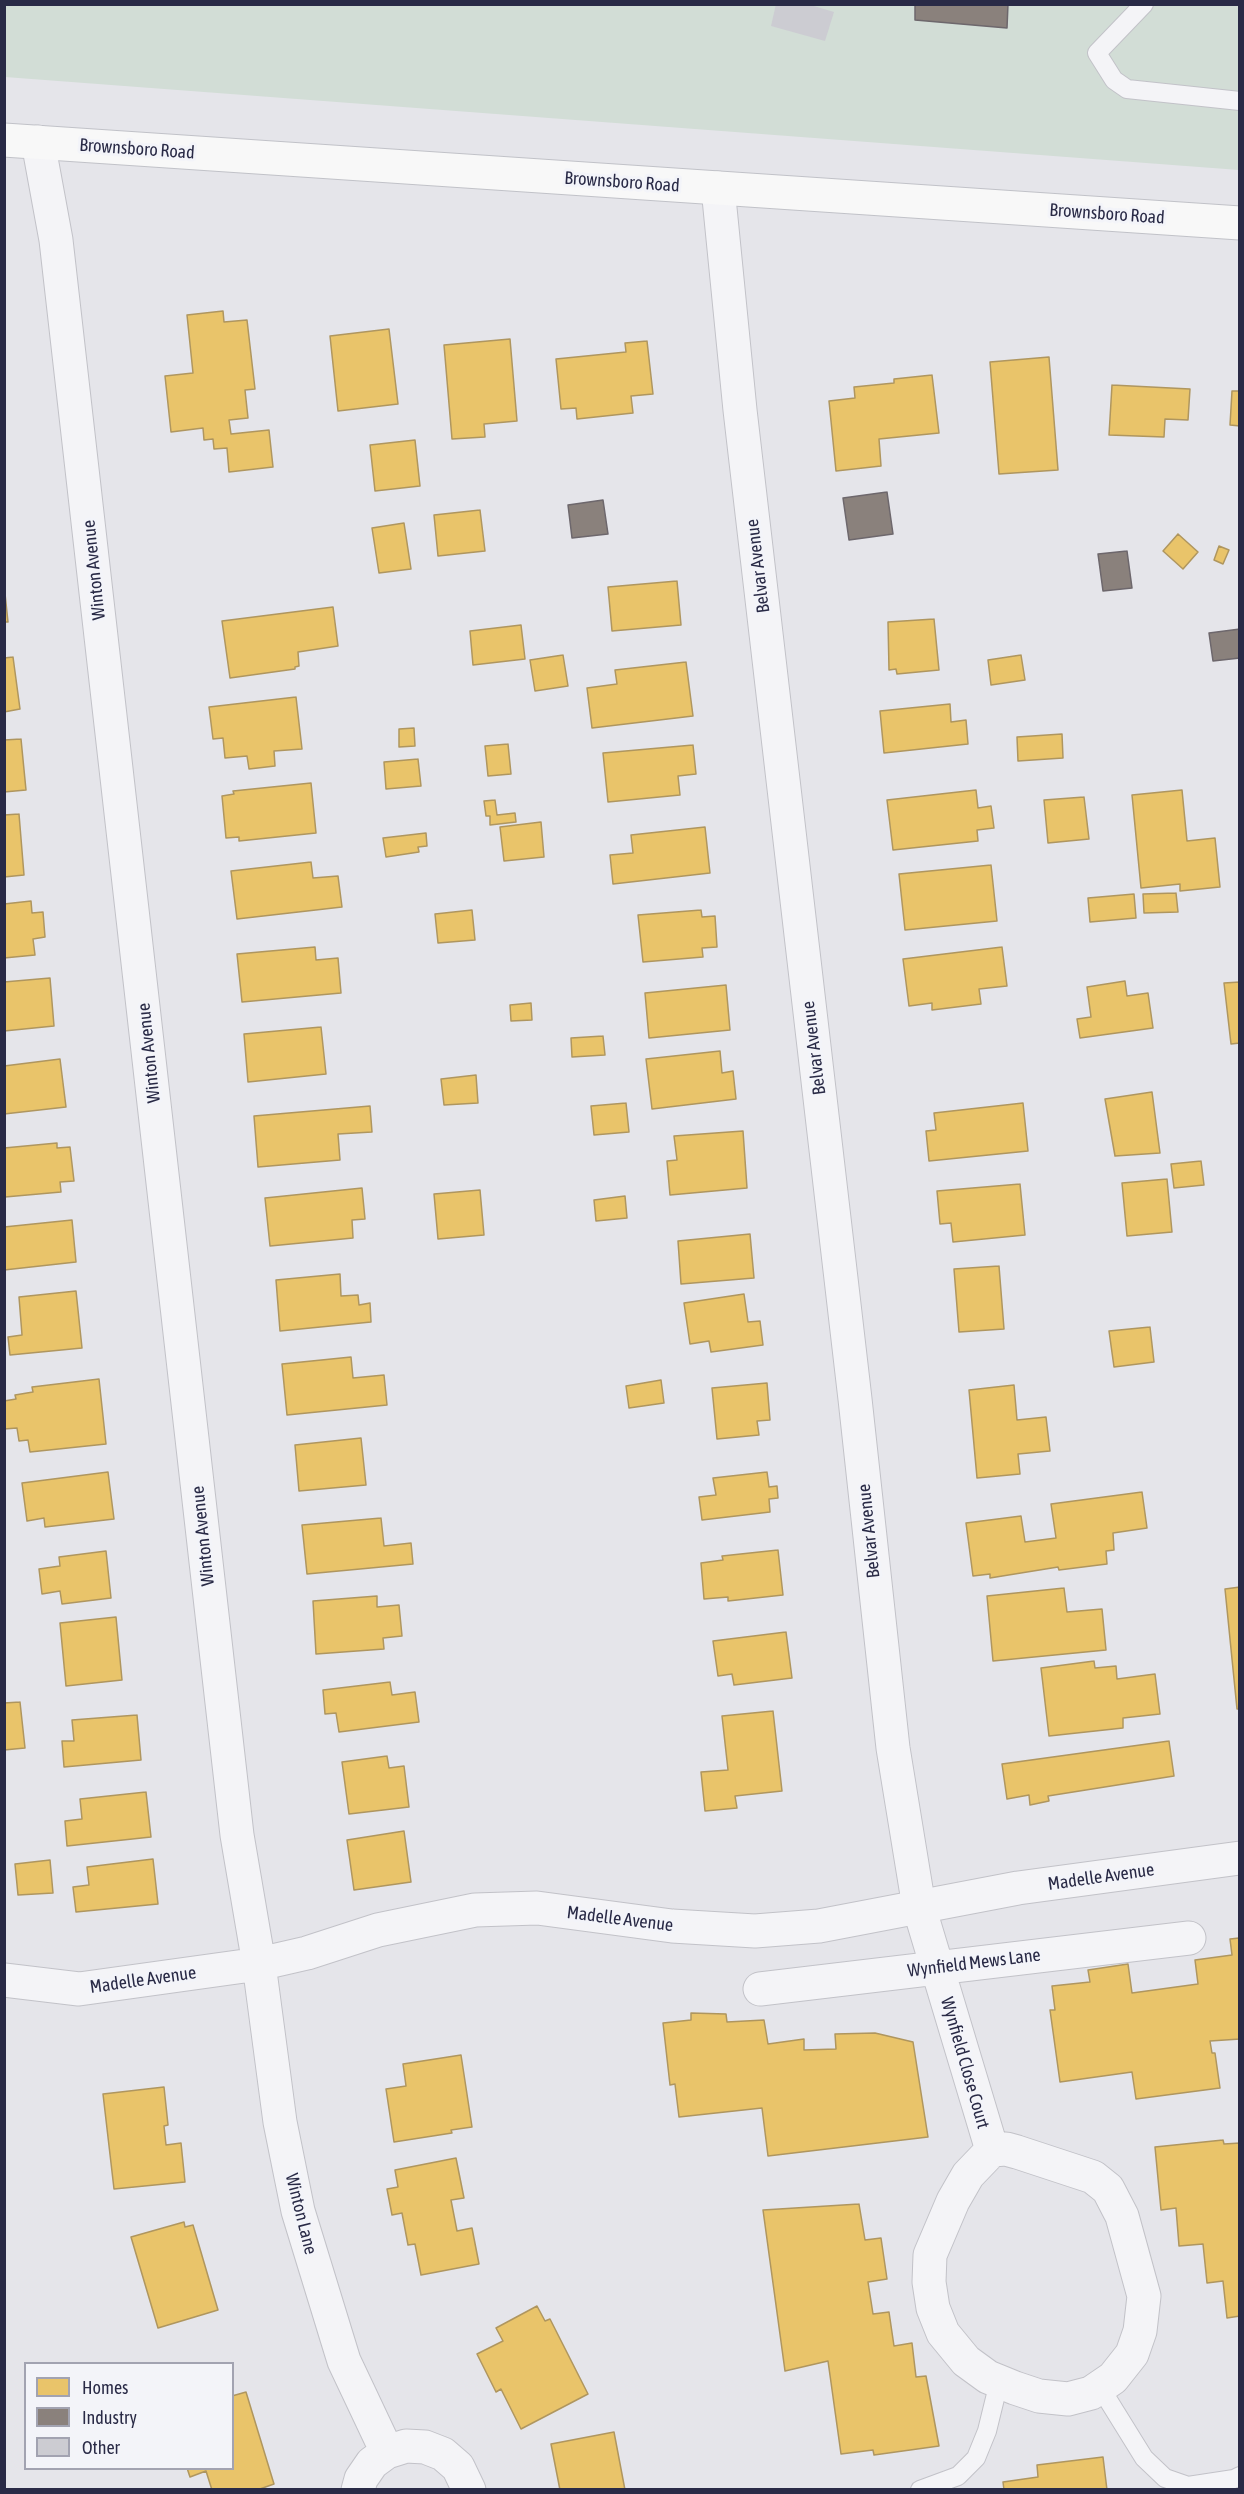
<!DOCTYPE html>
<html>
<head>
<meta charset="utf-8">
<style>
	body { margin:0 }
	#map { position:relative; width:1244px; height:2494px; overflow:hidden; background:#e5e5ea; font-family:"Asap Condensed",sans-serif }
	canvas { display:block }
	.frame { position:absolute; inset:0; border:6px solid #292a46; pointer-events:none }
	.legend { position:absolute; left:24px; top:2362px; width:210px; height:108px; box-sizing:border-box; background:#f3f4f9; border:2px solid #a2a3b1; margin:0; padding:8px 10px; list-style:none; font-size:18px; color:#292a46 }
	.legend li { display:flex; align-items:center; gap:12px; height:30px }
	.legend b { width:30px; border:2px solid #a2a3b1 }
</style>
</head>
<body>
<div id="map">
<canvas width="1244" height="2494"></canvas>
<div class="frame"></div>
<ul class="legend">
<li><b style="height:16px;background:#e9c46a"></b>Homes</li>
<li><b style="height:16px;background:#8a817c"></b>Industry</li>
<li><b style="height:16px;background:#ccccd2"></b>Other</li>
</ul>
</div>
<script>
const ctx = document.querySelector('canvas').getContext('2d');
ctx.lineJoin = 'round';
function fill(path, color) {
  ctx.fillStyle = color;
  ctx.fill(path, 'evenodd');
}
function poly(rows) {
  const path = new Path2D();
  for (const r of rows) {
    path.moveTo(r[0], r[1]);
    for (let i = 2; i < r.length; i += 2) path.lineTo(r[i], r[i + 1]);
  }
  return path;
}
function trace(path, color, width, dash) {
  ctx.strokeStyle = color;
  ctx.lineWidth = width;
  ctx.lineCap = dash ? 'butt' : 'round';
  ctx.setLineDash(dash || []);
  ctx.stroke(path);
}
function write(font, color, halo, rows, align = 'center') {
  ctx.font = font + ' "Asap Condensed",sans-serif';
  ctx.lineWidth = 6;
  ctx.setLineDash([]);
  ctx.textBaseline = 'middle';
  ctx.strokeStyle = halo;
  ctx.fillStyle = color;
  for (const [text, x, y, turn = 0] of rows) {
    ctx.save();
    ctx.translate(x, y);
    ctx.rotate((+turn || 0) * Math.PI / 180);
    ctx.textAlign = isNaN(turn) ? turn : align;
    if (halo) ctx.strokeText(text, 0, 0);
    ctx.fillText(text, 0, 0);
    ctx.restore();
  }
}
const green = poly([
	[4,5,1239,5,1239,170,5,77]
]);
const homes = poly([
	[223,311,224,322,247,320,255,389,245,390,248,418,229,420,231,434,269,430,273,467,229,472,227,448,214,449,213,439,204,440,203,428,171,432,165,376,193,373,187,315,223,311],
	[389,329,398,404,338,411,330,336,389,329],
	[510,339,517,421,484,424,485,437,452,439,444,345,510,339],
	[647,341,653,394,631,396,633,413,577,419,576,408,561,409,556,359,626,352,625,343,647,341],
	[1049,357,1058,470,999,474,990,362,1049,357],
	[932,375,939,433,879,439,881,466,836,471,829,401,855,398,854,387,894,383,894,379,932,375],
	[1112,385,1190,389,1188,420,1165,419,1164,437,1109,435,1112,385],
	[1232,391,1240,391,1240,426,1230,425,1232,391],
	[415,440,420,486,375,491,370,445,415,440],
	[480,510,485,551,438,556,434,515,480,510],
	[404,523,411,569,379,573,372,528,404,523],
	[1178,534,1198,552,1183,569,1163,551,1178,534],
	[1219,546,1229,550,1223,564,1214,560,1219,546],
	[677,581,681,625,612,631,608,587,677,581],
	[4,584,8,622,4,622,4,584],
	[333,607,338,646,298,652,299,666,295,667,295,669,230,678,222,621,333,607],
	[934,619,939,670,897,674,896,669,889,670,888,622,934,619],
	[521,625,525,659,473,665,470,631,521,625],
	[563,655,568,686,535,691,530,660,563,655],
	[1021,655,1025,680,991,685,988,660,1021,655],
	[13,657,20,709,4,712,4,658,13,657],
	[686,662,693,716,592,728,587,688,617,684,615,670,686,662],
	[296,697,302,749,274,751,275,766,249,769,247,756,225,758,223,738,213,739,209,707,296,697],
	[950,704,951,722,966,720,968,744,884,753,880,711,950,704],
	[414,728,415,746,399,747,399,729,414,728],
	[1062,734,1063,758,1018,761,1017,737,1062,734],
	[21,739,26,790,4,792,4,740,21,739],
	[508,744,511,774,488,776,485,746,508,744],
	[693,745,696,774,678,776,680,795,608,802,603,753,693,745],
	[418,759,421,786,386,789,384,762,418,759],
	[311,783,316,833,239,841,239,837,226,838,222,796,234,794,233,791,311,783],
	[976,790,978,808,991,806,994,828,977,830,978,841,893,850,887,800,976,790],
	[1182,790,1187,841,1215,838,1220,887,1180,891,1180,884,1141,888,1132,795,1182,790],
	[1084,797,1089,839,1048,843,1044,800,1084,797],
	[495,800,497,815,515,813,516,822,490,825,490,816,486,816,484,801,495,800],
	[19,814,24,875,4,877,4,815,19,814],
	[541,822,544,857,504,861,500,827,541,822],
	[705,827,710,873,613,884,610,855,633,853,631,835,705,827],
	[426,833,427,846,418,847,419,852,386,857,383,838,426,833],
	[311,862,313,878,338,876,342,907,237,919,231,871,311,862],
	[991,865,997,921,905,930,899,874,991,865],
	[1176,893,1178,912,1144,913,1143,894,1176,893],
	[1134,894,1136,918,1090,922,1088,898,1134,894],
	[31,901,32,913,43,912,45,937,33,939,35,955,4,958,4,904,31,901],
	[472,910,475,940,438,943,435,914,472,910],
	[701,910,702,917,715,916,717,947,702,948,703,957,643,962,638,915,701,910],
	[315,947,316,960,338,958,341,993,242,1002,237,954,315,947],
	[1002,947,1007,986,979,989,981,1004,932,1010,932,1003,909,1006,903,959,1002,947],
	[50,978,54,1026,4,1031,4,982,50,978],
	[1125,981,1127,996,1148,993,1153,1028,1080,1038,1077,1019,1091,1017,1087,987,1125,981],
	[1240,982,1240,1043,1231,1044,1224,983,1240,982],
	[726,985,730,1030,649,1038,645,993,726,985],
	[531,1003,532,1020,511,1021,510,1005,531,1003],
	[321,1027,326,1074,248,1082,244,1034,321,1027],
	[603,1036,605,1055,572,1057,571,1038,603,1036],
	[720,1051,722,1073,733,1071,736,1099,652,1109,646,1059,720,1051],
	[60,1059,66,1107,4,1114,4,1066,60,1059],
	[476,1075,478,1103,444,1105,441,1079,476,1075],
	[1152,1092,1160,1153,1115,1156,1105,1099,1152,1092],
	[626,1103,629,1132,594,1135,591,1106,626,1103],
	[1023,1103,1028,1151,929,1161,926,1131,936,1130,934,1113,1023,1103],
	[370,1106,372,1132,338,1134,340,1160,258,1167,254,1116,370,1106],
	[743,1131,747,1188,670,1195,667,1161,677,1160,674,1136,743,1131],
	[57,1143,57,1148,70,1147,74,1181,60,1182,61,1192,5,1197,4,1148,57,1143],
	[1201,1161,1204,1185,1174,1188,1171,1164,1201,1161],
	[1167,1179,1172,1232,1127,1236,1122,1183,1167,1179],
	[1020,1184,1025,1235,953,1242,951,1223,940,1224,937,1191,1020,1184],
	[362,1188,365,1219,352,1220,353,1238,270,1246,265,1198,362,1188],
	[480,1190,484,1235,438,1239,434,1194,480,1190],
	[625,1196,627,1218,596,1221,594,1200,625,1196],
	[72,1220,76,1262,4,1270,4,1227,72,1220],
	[750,1234,754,1278,681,1284,678,1241,750,1234],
	[999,1266,1004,1329,959,1332,954,1269,999,1266],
	[340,1274,341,1296,358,1295,359,1305,370,1303,371,1322,280,1331,276,1280,340,1274],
	[76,1291,82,1348,10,1355,8,1337,22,1335,19,1297,76,1291],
	[744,1294,748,1322,760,1321,763,1345,711,1352,709,1341,690,1344,684,1303,744,1294],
	[1150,1327,1154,1362,1114,1367,1109,1331,1150,1327],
	[351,1357,353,1378,384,1375,387,1405,287,1415,282,1364,351,1357],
	[99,1379,106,1444,30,1452,28,1440,19,1441,17,1428,4,1429,4,1401,16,1399,15,1395,33,1392,32,1387,99,1379],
	[661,1380,664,1403,629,1408,626,1386,661,1380],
	[767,1383,770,1420,757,1421,759,1435,717,1439,712,1388,767,1383],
	[1014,1385,1017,1420,1046,1417,1050,1451,1018,1454,1020,1474,977,1478,969,1390,1014,1385],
	[361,1438,366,1485,299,1491,295,1445,361,1438],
	[108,1472,114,1519,45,1527,44,1518,27,1521,22,1483,108,1472],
	[767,1472,769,1487,777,1486,778,1498,769,1499,770,1512,702,1520,699,1497,716,1495,713,1478,767,1472],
	[1142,1492,1147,1528,1113,1533,1114,1550,1106,1551,1107,1564,1059,1570,1058,1567,990,1578,990,1574,973,1576,966,1523,1021,1516,1025,1542,1056,1538,1051,1504,1142,1492],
	[381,1518,384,1546,411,1543,413,1564,307,1574,302,1525,381,1518],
	[778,1550,783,1595,728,1601,728,1597,704,1599,701,1563,723,1560,722,1556,778,1550],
	[106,1551,111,1598,62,1604,60,1591,42,1594,39,1569,60,1566,59,1557,106,1551],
	[1240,1587,1240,1709,1237,1709,1225,1589,1240,1587],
	[1064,1588,1067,1612,1102,1609,1106,1650,993,1661,987,1596,1064,1588],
	[377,1596,377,1607,399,1605,402,1636,383,1638,384,1649,316,1654,313,1601,377,1596],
	[116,1617,122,1680,66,1686,60,1623,116,1617],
	[786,1632,792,1678,734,1685,732,1674,718,1676,713,1641,786,1632],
	[1094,1661,1095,1668,1116,1666,1117,1679,1155,1674,1160,1714,1123,1718,1123,1728,1049,1736,1041,1668,1094,1661],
	[390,1682,392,1695,415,1692,419,1722,339,1732,336,1713,325,1714,323,1690,390,1682],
	[20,1702,25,1748,4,1750,4,1703,20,1702],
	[773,1711,782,1791,735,1796,737,1808,705,1811,701,1772,728,1770,722,1716,773,1711],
	[137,1715,141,1760,64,1767,62,1741,74,1741,72,1720,137,1715],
	[1169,1741,1174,1776,1048,1796,1049,1801,1030,1805,1029,1795,1007,1799,1002,1764,1169,1741],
	[387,1756,389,1768,404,1766,409,1807,349,1814,342,1762,387,1756],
	[146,1792,151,1837,67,1846,65,1821,82,1819,80,1799,146,1792],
	[404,1831,411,1882,354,1890,347,1840,404,1831],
	[153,1859,158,1904,76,1912,73,1887,89,1885,87,1867,153,1859],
	[50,1860,53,1893,18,1895,15,1864,50,1860],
	[1239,1938,1240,2039,1210,2041,1212,2053,1215,2053,1220,2088,1136,2099,1132,2072,1060,2082,1050,2010,1055,2010,1052,1986,1090,1982,1088,1970,1128,1964,1132,1993,1198,1984,1195,1960,1232,1955,1230,1939,1239,1938],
	[691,2013,726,2014,727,2022,764,2020,768,2044,804,2039,804,2050,836,2049,835,2034,875,2033,913,2042,928,2137,768,2156,762,2108,679,2117,675,2084,670,2085,663,2023,691,2020,691,2013],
	[461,2055,472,2127,451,2130,452,2133,394,2142,386,2089,406,2086,403,2064,461,2055],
	[164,2087,168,2125,164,2126,166,2145,181,2143,185,2182,114,2189,103,2094,164,2087],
	[1223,2140,1224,2144,1240,2143,1240,2316,1227,2318,1223,2281,1207,2283,1203,2244,1179,2246,1176,2208,1161,2210,1155,2147,1223,2140],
	[456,2158,464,2198,451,2200,457,2231,472,2228,479,2264,421,2275,415,2244,408,2245,402,2213,392,2215,387,2189,398,2187,395,2170,456,2158],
	[859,2204,865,2240,881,2238,887,2279,868,2282,873,2314,889,2312,894,2346,912,2343,916,2377,926,2376,939,2446,874,2455,873,2450,841,2454,828,2361,785,2371,763,2210,859,2204],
	[184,2222,185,2227,193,2225,218,2310,158,2328,131,2237,184,2222],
	[537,2306,545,2321,550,2319,588,2394,521,2429,501,2389,496,2392,477,2354,503,2341,496,2328,537,2306],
	[246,2392,274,2484,257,2490,212,2490,206,2471,190,2477,187,2468,232,2468,232,2396,246,2392],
	[614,2432,625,2490,560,2490,551,2444,614,2432],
	[1103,2457,1107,2490,1004,2490,1003,2482,1038,2477,1037,2465,1103,2457]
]);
const industry = poly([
	[915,4,1008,4,1007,28,915,20,915,4],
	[887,492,893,534,849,540,843,498,887,492],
	[603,500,608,534,572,538,568,505,603,500],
	[1127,551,1132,588,1103,591,1098,554,1127,551],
	[1240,629,1240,658,1213,661,1209,633,1240,629]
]);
const building = poly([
	[776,4,807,4,834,12,825,41,771,26]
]);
const lane = poly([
	[1144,4,1097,53,1114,80,1127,89,1240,101],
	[1100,2387,1144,2458,1165,2478,1188,2486,1234,2479,1240,2476],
	[920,2490,958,2476,976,2458,987,2431,999,2382]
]);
const street = poly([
	[38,142,56,240,237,1835,259,1964,280,2122,298,2211,344,2361,387,2452],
	[718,188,740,410,855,1399,893,1748,919,1907,992,2150,1006,2149,1017,2152,1093,2177,1108,2189,1122,2216,1144,2296,1140,2331,1132,2354,1113,2378,1091,2393,1068,2399,1039,2396,1015,2388,988,2377,966,2361,943,2333,933,2308,929,2282,930,2255,953,2201,968,2175,992,2150],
	[4,1980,79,1989,259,1964,307,1953,378,1930,475,1910,537,1908,672,1926,755,1931,819,1926,1018,1888,1240,1858],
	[760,1989,1189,1938],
	[358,2490,361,2479,372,2463,387,2452,406,2446,425,2447,443,2454,458,2467,469,2490]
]);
const primary = poly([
	[4,140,1240,223]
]);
const streetNames = [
	["Brownsboro Road",137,149,4],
	["Brownsboro Road",622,182,4],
	["Brownsboro Road",1107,214,4],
	["Belvar Avenue",758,566,-97],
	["Winton Avenue",94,570,-96],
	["Belvar Avenue",814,1048,-97],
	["Winton Avenue",149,1053,-96],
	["Belvar Avenue",869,1531,-96],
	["Winton Avenue",203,1536,-96],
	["Madelle Avenue",1101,1877,-8],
	["Madelle Avenue",620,1919,7],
	["Wynfield Mews Lane",974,1963,-7],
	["Madelle Avenue",143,1980,-8],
	["Wynfield Close Court",965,2063,74],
	["Winton Lane",301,2214,76]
];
fill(green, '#d2ddd6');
fill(homes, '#e9c46a');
trace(homes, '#af965f', 1.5);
fill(industry, '#8a817c');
trace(industry, '#6d676c', 1.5);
fill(building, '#ccccd2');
trace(lane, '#c2c2c8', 20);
trace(street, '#c2c2c8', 35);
trace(primary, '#c1c2c8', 35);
trace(lane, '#f4f4f7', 18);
trace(street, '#f4f4f7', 33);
trace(primary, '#f8f8f8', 33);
write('18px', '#292a46', '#f3f4f9', streetNames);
</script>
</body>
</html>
